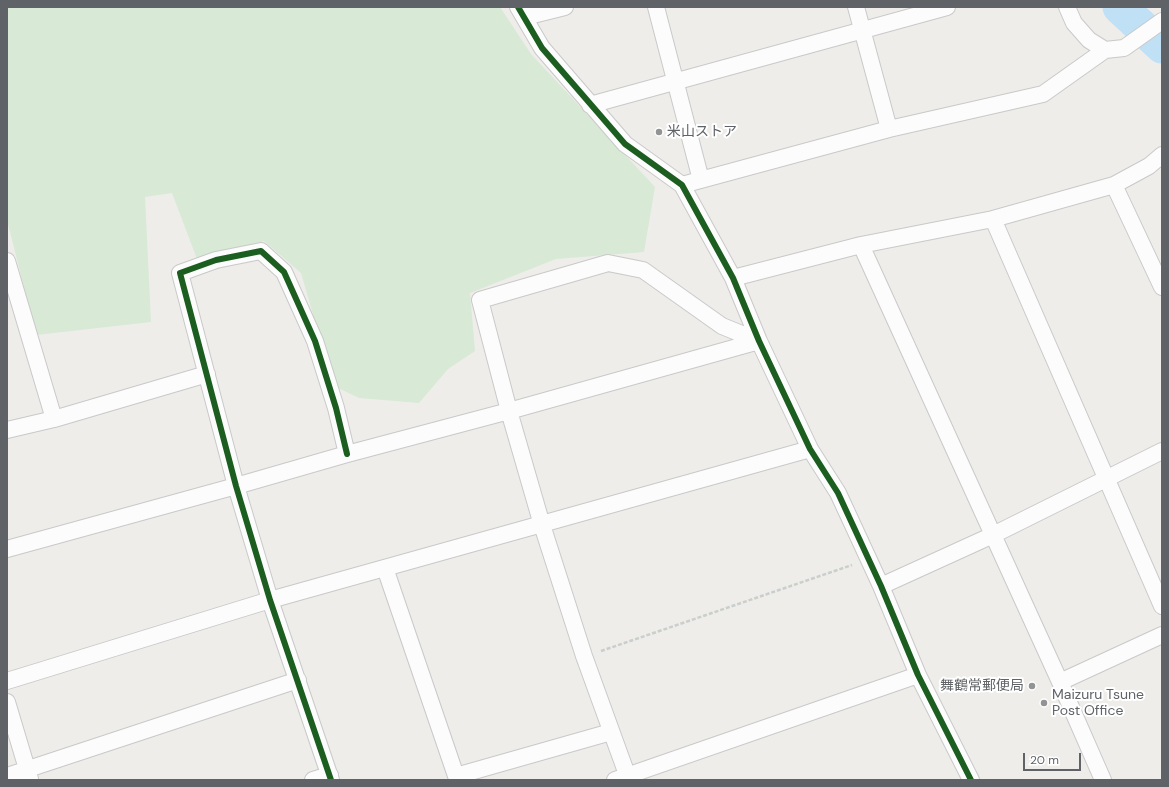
<!DOCTYPE html>
<html>
<head>
<meta charset="utf-8">
<style>
	body { margin:0 }
	#map { position:relative; width:1169px; height:787px; overflow:hidden; background:#eeedea; font-family:"DM Sans",sans-serif }
	canvas { display:block }
	.frame { position:absolute; inset:0; border:8px solid #5f6367; pointer-events:none }
	.scale { position:absolute; left:1023px; top:753px; width:58px; height:18px; box-sizing:border-box; border:2px solid #5f6367; border-top:0; padding-left:5px; font-size:12px; line-height:14px; white-space:nowrap; color:#5f6367; -webkit-text-stroke:3px #fff; paint-order:stroke }
</style>
</head>
<body>
<div id="map">
<canvas width="1169" height="787"></canvas>
<div class="frame"></div>
<div class="scale">20 m</div>
</div>
<script>
const ctx = document.querySelector('canvas').getContext('2d');
ctx.lineJoin = 'round';
function fill(path, color) {
  ctx.fillStyle = color;
  ctx.fill(path, 'evenodd');
}
function poly(rows) {
  const path = new Path2D();
  for (const r of rows) {
    path.moveTo(r[0], r[1]);
    for (let i = 2; i < r.length; i += 2) path.lineTo(r[i], r[i + 1]);
  }
  return path;
}
function trace(path, color, width, dash) {
  ctx.strokeStyle = color;
  ctx.lineWidth = width;
  ctx.lineCap = dash ? 'butt' : 'round';
  ctx.setLineDash(dash || []);
  ctx.stroke(path);
}
function write(font, color, halo, rows, align = 'center') {
  ctx.font = font + ' "DM Sans","Noto Sans JP",sans-serif';
  ctx.lineWidth = 4;
  ctx.setLineDash([]);
  ctx.textBaseline = 'middle';
  ctx.strokeStyle = halo;
  ctx.fillStyle = color;
  for (const [text, x, y, turn = 0] of rows) {
    ctx.save();
    ctx.translate(x, y);
    ctx.rotate((+turn || 0) * Math.PI / 180);
    ctx.textAlign = isNaN(turn) ? turn : align;
    if (halo) ctx.strokeText(text, 0, 0);
    ctx.fillText(text, 0, 0);
    ctx.restore();
  }
}
const green = poly([
	[7,7,500,7,531,54,655,187,644,252,556,259,470,293,475,351,448,369,419,403,359,398,334,386,301,273,264,241,197,259,172,193,145,197,151,322,36,335,7,220]
]);
const river = poly([
	[1120,7,1162,46]
]);
const path = poly([
	[601,651,852,565]
]);
const street = poly([
	[518,7,542,48,625,144,682,185,733,278,759,341,810,449,838,493,881,586,918,675,971,780],
	[656,7,701,180],
	[856,7,889,129],
	[1067,7,1074,23,1089,40,1105,50,1124,48,1162,21],
	[525,17,565,7],
	[590,105,947,7],
	[682,185,889,129,1043,94,1105,50],
	[1114,185,1162,287],
	[993,219,1162,606],
	[861,245,1060,682,1103,780],
	[7,261,54,419],
	[733,278,861,245,993,219,1114,185,1149,166,1162,155],
	[7,430,54,419,207,374],
	[7,549,236,486,347,454,509,411,759,341],
	[385,568,456,776,611,732],
	[881,586,993,535,1162,451],
	[7,681,270,600,810,449],
	[1060,682,1162,635],
	[7,702,30,779],
	[7,776,298,680],
	[313,780,330,775],
	[331,780,270,600,236,486,180,273,216,260,261,251,284,272,315,341,336,408,347,454],
	[615,780,918,675],
	[629,780,584,656,542,525,509,411,480,300,608,263,643,270,722,326,759,341]
]);
const cycleway = poly([
	[518,7,542,48,625,144,682,185,733,278,759,341,810,449,838,493,881,586,918,675,971,780],
	[331,780,270,600,236,486,180,273,216,260,261,251,284,272,315,341,336,408,347,454]
]);
const markers = [
	[659,132,4,"#919395"],
	[1032,686,4,"#919395"],
	[1044,703,4,"#919395"]
];
const poiNames = [
	["米山ストア",667,132],
	["舞鶴常郵便局",1024,686,"right"],
	["Maizuru Tsune",1052,695],
	["Post Office",1052,711]
];
fill(green, '#d8e9d6');
trace(river, '#c0e0f6', 35);
trace(street, '#c9c9c9', 18);
trace(path, '#cacecc', 2.5, [4, 2]);
trace(street, '#fcfcfc', 16);
trace(cycleway, '#1b5e20', 6);
for (const [x, y, r, color] of markers) {
  const dot = new Path2D();
  dot.arc(x, y, r, 0, 2 * Math.PI);
  ctx.fillStyle = color;
  ctx.fill(dot);
  trace(dot, '#fff', 1.5);
}
write('14px', '#5f6367', '#fff', poiNames, 'left');
</script>
</body>
</html>
